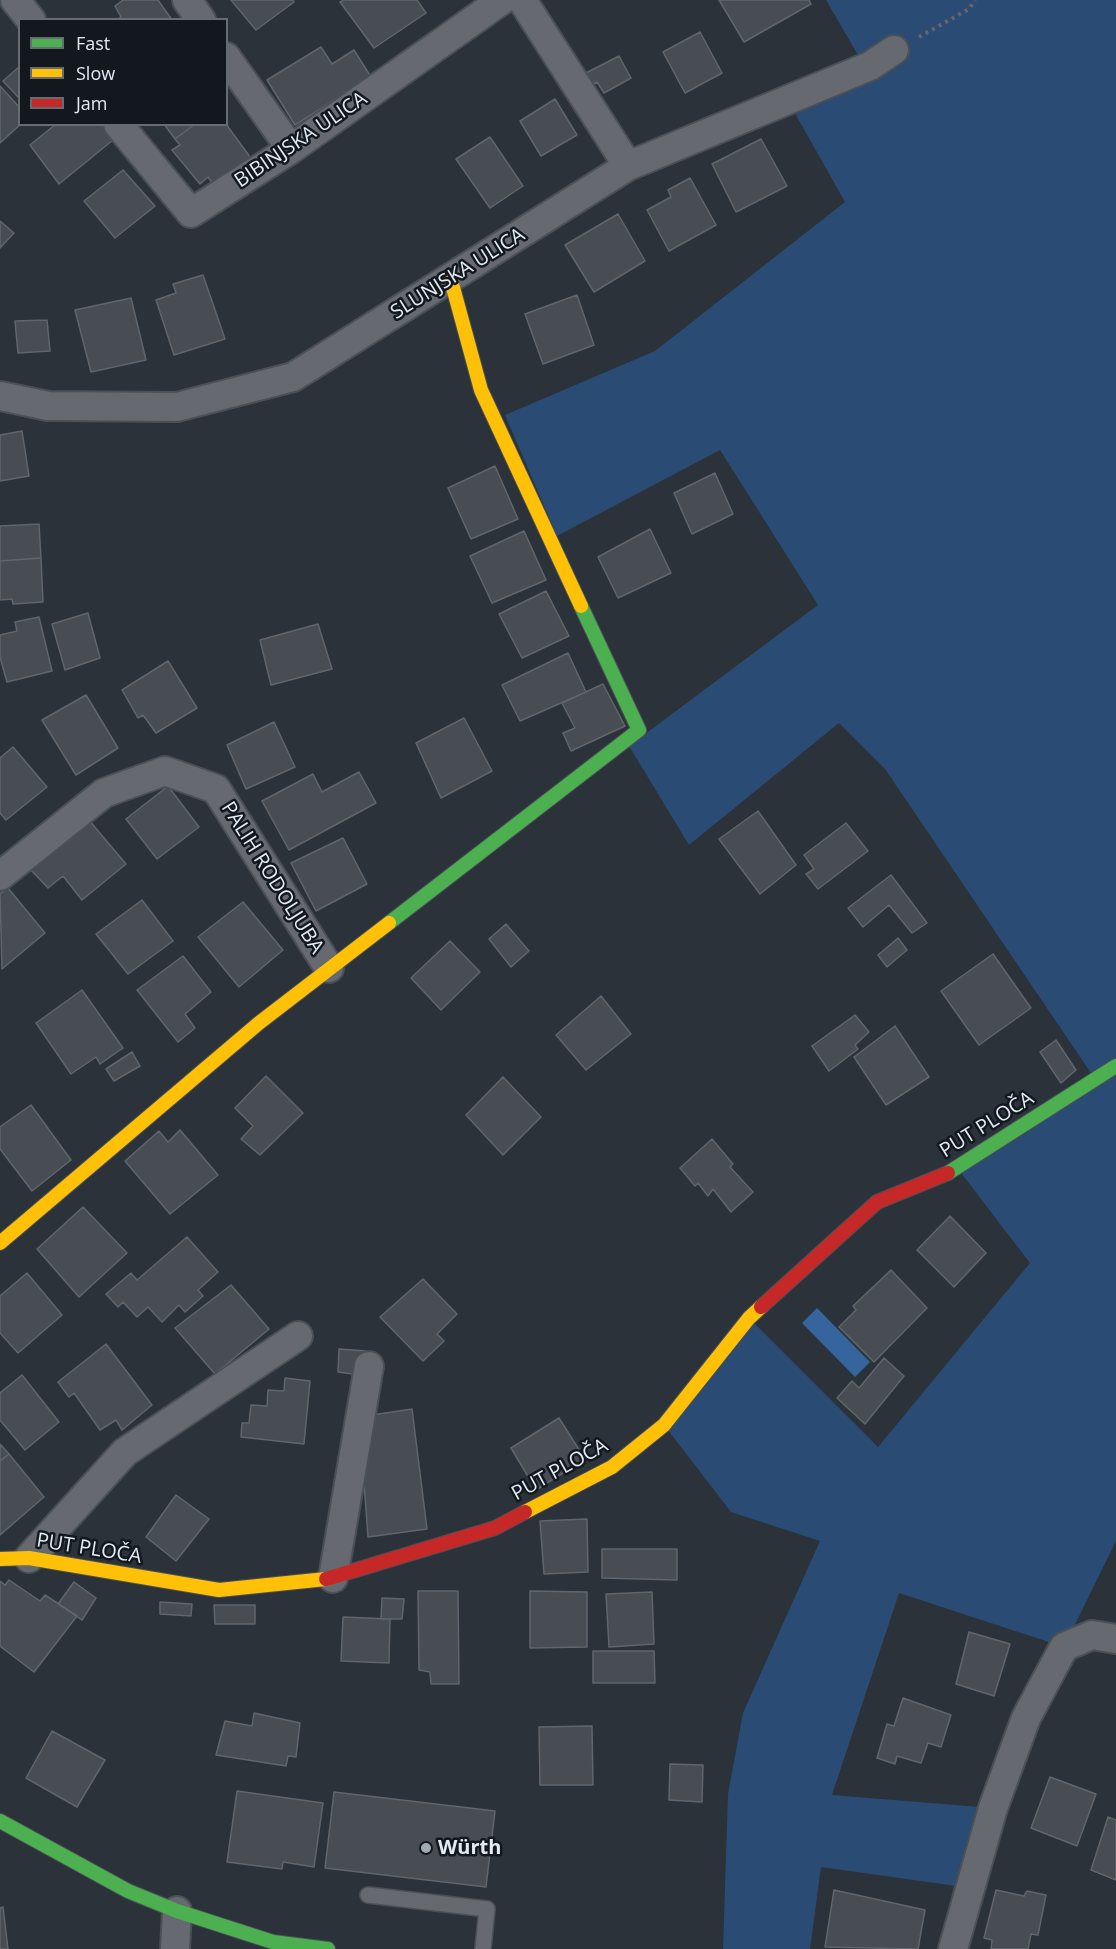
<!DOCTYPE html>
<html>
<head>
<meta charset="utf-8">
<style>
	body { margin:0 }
	#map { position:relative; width:1116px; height:1949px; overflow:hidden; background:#2b3239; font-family:"Open Sans",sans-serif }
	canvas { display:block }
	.legend { position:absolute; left:18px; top:18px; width:210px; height:108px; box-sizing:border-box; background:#13181f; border:2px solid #666c74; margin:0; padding:8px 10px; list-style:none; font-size:18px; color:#e2eaf3 }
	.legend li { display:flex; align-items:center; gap:12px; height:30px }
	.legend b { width:30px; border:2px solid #666c74 }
</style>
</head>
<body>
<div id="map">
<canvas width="1116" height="1949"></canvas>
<ul class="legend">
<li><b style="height:8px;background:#4caf50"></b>Fast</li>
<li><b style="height:8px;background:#ffc107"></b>Slow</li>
<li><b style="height:8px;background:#c62828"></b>Jam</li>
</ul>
</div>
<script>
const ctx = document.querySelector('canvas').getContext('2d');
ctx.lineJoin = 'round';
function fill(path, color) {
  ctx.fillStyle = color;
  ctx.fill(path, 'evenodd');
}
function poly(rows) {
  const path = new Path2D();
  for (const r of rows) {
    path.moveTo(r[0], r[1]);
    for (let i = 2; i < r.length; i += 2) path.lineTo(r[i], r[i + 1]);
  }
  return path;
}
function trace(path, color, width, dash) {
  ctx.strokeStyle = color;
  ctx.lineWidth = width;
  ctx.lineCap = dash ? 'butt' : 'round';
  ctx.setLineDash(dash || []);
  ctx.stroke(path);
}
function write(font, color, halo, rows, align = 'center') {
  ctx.font = font + ' "Open Sans",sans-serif';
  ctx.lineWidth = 5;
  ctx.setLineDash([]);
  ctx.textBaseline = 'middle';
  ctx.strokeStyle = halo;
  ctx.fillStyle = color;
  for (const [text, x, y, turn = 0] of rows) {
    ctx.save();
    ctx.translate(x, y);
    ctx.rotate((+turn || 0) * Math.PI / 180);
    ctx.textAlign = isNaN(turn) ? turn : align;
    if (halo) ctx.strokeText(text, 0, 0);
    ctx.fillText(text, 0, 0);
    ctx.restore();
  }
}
const green = poly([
	[826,0,1116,0,1116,1541,1064,1647,899,1593,832,1795,993,1808,970,1888,821,1867,810,1949,723,1949,728,1794,743,1713,820,1541,731,1512,664,1425,749,1318,878,1447,1030,1263,958,1169,1095,1079,885,769,839,723,689,845,629,746,818,605,720,450,557,536,505,415,655,351,845,202,788,101,865,67]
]);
const water = poly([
	[817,1308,870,1362,855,1377,802,1323]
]);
const building = poly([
	[123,0,158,0,172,20,117,20,121,17,115,6,123,0],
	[231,0,293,0,294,2,256,30,231,0],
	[344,0,417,0,426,13,374,48,340,2,344,0],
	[719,0,809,0,811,4,744,42,719,0],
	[700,32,722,73,685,93,663,52,700,32],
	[321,47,332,64,354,50,371,77,295,125,267,80,321,47],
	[619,56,631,78,604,93,597,82,592,85,586,73,619,56],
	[20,66,20,96,18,97,3,81,20,66],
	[0,86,20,108,21,124,0,143,0,86],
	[555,99,577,135,541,156,520,121,555,99],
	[56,124,101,124,113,140,59,184,30,145,56,124],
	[164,124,195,124,175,139,164,124],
	[195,124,226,124,250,157,213,184,208,177,200,184,172,150,180,145,175,139,195,124],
	[490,137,523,186,490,208,456,159,490,137],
	[761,139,787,186,736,212,712,164,761,139],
	[123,170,155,206,115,238,84,201,123,170],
	[690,178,716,225,669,251,647,210,671,197,668,190,690,178],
	[618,214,645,261,594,292,565,245,618,214],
	[0,221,14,233,0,248,0,221],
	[203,275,225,339,174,355,156,300,176,293,173,284,203,275],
	[577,295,594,345,543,364,525,314,577,295],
	[131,298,146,360,91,372,75,310,131,298],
	[47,320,50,351,18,353,15,321,47,320],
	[22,431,29,476,0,481,0,435,22,431],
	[495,466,518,519,471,539,448,488,495,466],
	[715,473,733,514,692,534,674,493,715,473],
	[39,524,41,558,0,561,0,526,39,524],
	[650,529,671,573,618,598,598,557,650,529],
	[524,531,546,580,492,603,470,556,524,531],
	[41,558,43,602,13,604,12,599,0,600,0,561,41,558],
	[546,591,569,636,522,658,499,614,546,591],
	[88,613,100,658,65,670,52,624,88,613],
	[39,617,52,671,7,682,0,657,0,635,17,631,15,622,39,617],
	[318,624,332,669,271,685,260,640,318,624],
	[568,653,586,692,520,721,502,685,568,653],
	[168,661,197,708,156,733,143,715,138,718,122,690,168,661],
	[603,684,625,726,571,751,563,733,575,728,562,703,603,684],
	[86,695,118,748,76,775,42,720,86,695],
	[464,718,492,771,441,798,416,743,464,718],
	[274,722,295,767,246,789,227,745,274,722],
	[13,747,47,787,6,820,0,813,0,758,13,747],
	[359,772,376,803,289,850,262,801,313,774,322,792,359,772],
	[168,786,199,827,157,859,126,819,168,786],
	[758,811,796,865,760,894,719,839,758,811],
	[88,819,126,864,82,900,63,876,48,888,29,868,88,819],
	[846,823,868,851,818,889,806,874,814,869,804,855,846,823],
	[343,838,367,884,316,911,291,863,343,838],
	[891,875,927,923,912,933,889,905,863,927,848,908,891,875],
	[8,888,45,933,2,969,0,894,8,888],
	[142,900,173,941,128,974,96,934,142,900],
	[243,902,283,950,239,987,198,937,243,902],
	[506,924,529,951,511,967,489,939,506,924],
	[898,938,907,950,887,967,878,955,898,938],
	[450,941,480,972,441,1010,411,978,450,941],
	[993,954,1031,1008,979,1045,941,991,993,954],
	[183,956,211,992,185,1014,195,1028,178,1042,137,990,183,956],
	[82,990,123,1048,100,1064,96,1057,71,1074,36,1023,82,990],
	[601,996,631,1034,586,1070,556,1035,601,996],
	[855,1015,869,1032,855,1045,858,1049,829,1071,812,1046,855,1015],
	[895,1026,929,1077,886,1105,854,1057,895,1026],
	[1056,1040,1076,1070,1061,1083,1040,1052,1056,1040],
	[132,1052,140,1066,114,1081,106,1069,132,1052],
	[266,1076,303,1113,260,1155,241,1139,253,1126,235,1108,266,1076],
	[503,1077,541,1117,503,1155,466,1115,503,1077],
	[31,1105,71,1160,32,1191,0,1149,0,1127,31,1105],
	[180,1130,218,1175,170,1214,125,1161,159,1131,168,1142,180,1130],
	[712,1139,733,1164,730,1167,753,1192,731,1212,713,1189,708,1196,698,1183,695,1186,680,1168,712,1139],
	[83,1207,127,1253,79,1297,37,1249,83,1207],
	[950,1216,986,1253,954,1287,917,1250,950,1216],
	[187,1237,218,1272,198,1290,203,1296,185,1312,179,1305,162,1322,148,1307,137,1317,123,1302,118,1307,106,1294,131,1273,137,1280,187,1237],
	[891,1270,927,1308,874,1362,839,1327,856,1310,853,1306,891,1270],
	[27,1273,62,1315,18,1353,0,1333,0,1296,27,1273],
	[423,1279,457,1314,437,1334,444,1341,423,1361,380,1317,423,1279],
	[231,1285,269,1329,215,1374,175,1328,231,1285],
	[106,1344,152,1405,122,1430,116,1420,100,1430,74,1393,69,1397,58,1382,106,1344],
	[339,1349,366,1351,360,1375,338,1372,339,1349],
	[884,1358,904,1376,865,1424,837,1398,852,1381,859,1388,884,1358],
	[22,1375,59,1422,25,1450,0,1420,0,1393,22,1375],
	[285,1378,310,1381,304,1444,241,1437,242,1423,249,1423,251,1405,267,1406,268,1390,284,1391,285,1378],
	[412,1409,427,1529,368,1537,361,1441,365,1416,412,1409],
	[559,1418,585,1459,536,1490,511,1448,559,1418],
	[0,1444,9,1454,0,1461,0,1444],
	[9,1454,44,1497,0,1535,0,1461,9,1454],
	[176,1495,209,1519,176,1561,146,1537,176,1495],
	[587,1519,588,1572,544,1574,540,1521,587,1519],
	[602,1549,677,1549,677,1580,602,1578,602,1549],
	[9,1580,40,1601,45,1595,77,1616,34,1672,0,1646,0,1581,5,1585,9,1580],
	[74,1582,96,1598,82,1620,58,1604,74,1582],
	[418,1591,458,1591,459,1684,431,1684,430,1672,419,1670,418,1591],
	[530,1591,587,1592,587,1647,530,1648,530,1591],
	[652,1592,654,1644,609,1647,606,1594,652,1592],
	[382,1598,404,1599,402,1619,381,1619,382,1598],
	[160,1602,192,1604,191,1616,160,1614,160,1602],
	[214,1605,255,1605,255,1624,215,1624,214,1605],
	[343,1617,390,1619,389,1663,341,1661,343,1617],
	[969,1632,1010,1644,994,1696,956,1684,969,1632],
	[593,1651,654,1651,655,1683,593,1683,593,1651],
	[903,1698,951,1715,941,1747,928,1743,921,1763,897,1756,895,1764,877,1758,887,1724,894,1726,903,1698],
	[254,1713,300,1723,296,1757,288,1756,286,1766,216,1755,225,1721,252,1726,254,1713],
	[592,1726,593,1785,540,1785,539,1727,592,1726],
	[52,1731,105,1760,77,1807,26,1778,52,1731],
	[670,1764,703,1765,702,1802,669,1800,670,1764],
	[1050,1777,1096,1794,1077,1846,1031,1828,1050,1777],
	[237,1791,323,1803,314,1867,283,1862,282,1869,227,1862,237,1791],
	[334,1792,495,1811,486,1887,325,1868,334,1792],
	[1108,1817,1116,1820,1116,1880,1091,1870,1108,1817],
	[834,1890,925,1910,918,1949,825,1947,834,1890],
	[996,1890,1024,1896,1027,1891,1046,1895,1038,1935,1031,1934,1028,1949,991,1949,992,1940,984,1938,996,1890],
	[3,1907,8,1949,0,1949,0,1908,3,1907]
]);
const path = poly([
	[919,37,969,9,975,0]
]);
const lane = poly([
	[368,1895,487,1909,483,1949]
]);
const street = poly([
	[15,0,31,20],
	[187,0,201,20],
	[522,0,628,166],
	[226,57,291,149],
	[118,124,191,213,291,149,502,0],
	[0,396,48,406,177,407,293,377,628,166,870,66,894,50],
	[0,876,104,793,165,771,216,789,329,968],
	[29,1558,125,1452,298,1336],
	[333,1578,369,1366],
	[175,1949,177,1911],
	[953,1949,993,1808,1026,1718,1064,1647,1092,1635,1116,1639]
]);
const fast = poly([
	[389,923,639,730,581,606],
	[948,1173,1116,1066],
	[0,1821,128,1891,177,1911,273,1942,328,1949]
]);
const slow = poly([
	[451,280,481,390,581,606],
	[0,1243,259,1023,389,923],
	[525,1512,612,1467,664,1425,749,1318,761,1307],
	[0,1559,29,1558,219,1590,326,1579]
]);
const jam = poly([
	[761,1307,877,1202,948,1173],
	[326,1579,495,1528,525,1512]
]);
const markers = [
	[426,1848,6,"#a2aab2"]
];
const streetNames = [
	["BIBINJSKA ULICA",301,140,-34],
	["SLUNJSKA ULICA",458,274,-32],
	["PALIH RODOLJUBA",272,878,58],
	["PUT PLOČA",987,1125,-32],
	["PUT PLOČA",560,1470,-29],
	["PUT PLOČA",89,1549,9]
];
const poiNames = [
	["Würth",438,1848]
];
fill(green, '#2a4b73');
fill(water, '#36649c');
fill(building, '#474d53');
trace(building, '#60666c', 1.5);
trace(lane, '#4a5056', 18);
trace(street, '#4a5056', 32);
trace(fast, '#4a5056', 16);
trace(slow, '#4a5056', 16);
trace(jam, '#4a5056', 16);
trace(path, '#63686e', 4, [3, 4.5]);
trace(lane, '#666a70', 15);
trace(street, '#666a70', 28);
trace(fast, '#4caf50', 14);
trace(slow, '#ffc107', 14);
trace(jam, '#c62828', 14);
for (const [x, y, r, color] of markers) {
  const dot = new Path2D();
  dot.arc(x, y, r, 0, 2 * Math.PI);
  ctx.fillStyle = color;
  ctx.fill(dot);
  trace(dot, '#13181f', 2);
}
write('20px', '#e2eaf3', '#13181f', streetNames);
write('bold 20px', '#e2eaf3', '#13181f', poiNames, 'left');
</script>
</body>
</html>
